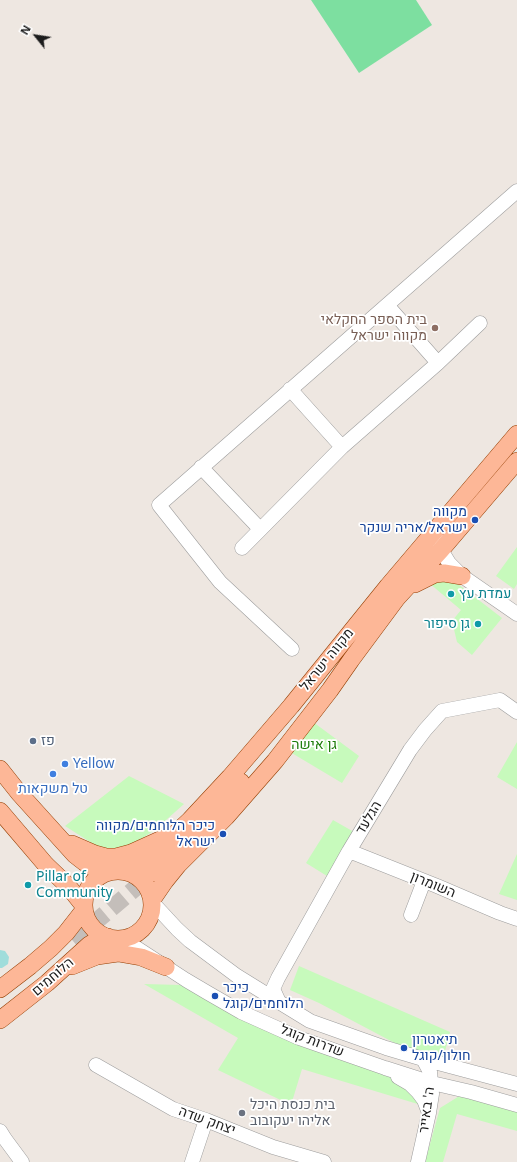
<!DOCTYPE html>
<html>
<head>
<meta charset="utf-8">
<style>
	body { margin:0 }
	#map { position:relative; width:517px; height:1162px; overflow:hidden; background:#eee7e1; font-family:"Noto Sans",sans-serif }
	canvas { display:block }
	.north { position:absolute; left:16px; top:16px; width:40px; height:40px; -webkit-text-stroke:3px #fff; paint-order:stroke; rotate:300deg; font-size:11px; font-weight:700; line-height:16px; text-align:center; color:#1c1c1c }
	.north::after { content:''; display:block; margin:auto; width:14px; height:18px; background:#1c1c1c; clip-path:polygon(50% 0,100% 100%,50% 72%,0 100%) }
</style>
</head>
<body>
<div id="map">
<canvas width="517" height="1162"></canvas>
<div class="north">N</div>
</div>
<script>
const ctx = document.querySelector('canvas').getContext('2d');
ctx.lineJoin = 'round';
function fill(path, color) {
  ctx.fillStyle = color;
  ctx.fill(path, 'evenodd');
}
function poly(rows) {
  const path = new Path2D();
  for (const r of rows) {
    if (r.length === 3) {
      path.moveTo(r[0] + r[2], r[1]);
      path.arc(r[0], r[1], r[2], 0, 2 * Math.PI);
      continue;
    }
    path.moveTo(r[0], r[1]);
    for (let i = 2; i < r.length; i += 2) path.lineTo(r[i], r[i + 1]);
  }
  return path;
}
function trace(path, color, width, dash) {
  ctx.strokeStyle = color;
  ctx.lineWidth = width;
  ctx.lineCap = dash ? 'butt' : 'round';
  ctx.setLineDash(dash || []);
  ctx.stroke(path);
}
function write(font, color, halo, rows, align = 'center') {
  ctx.font = font + ' "Noto Sans",Heebo,sans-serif';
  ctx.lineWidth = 3.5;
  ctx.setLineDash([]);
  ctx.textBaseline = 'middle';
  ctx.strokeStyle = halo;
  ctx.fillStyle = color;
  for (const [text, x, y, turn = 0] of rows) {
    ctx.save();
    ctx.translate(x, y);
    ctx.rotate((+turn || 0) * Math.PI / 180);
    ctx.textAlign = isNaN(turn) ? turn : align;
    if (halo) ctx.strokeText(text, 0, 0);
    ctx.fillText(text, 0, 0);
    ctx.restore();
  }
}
const park = poly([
	[517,547,517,584,514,589,496,576],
	[446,580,458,584,502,618,472,655,457,642,452,621,461,610,429,583],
	[309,719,359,756,342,783,285,749],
	[517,742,517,789,497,777],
	[129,776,184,804,156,829,137,842,121,848,110,849,98,847,65,826],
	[333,820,354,832,327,876,306,863],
	[517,854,517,900,499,894],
	[299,966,450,1032,443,1059,406,1049,319,1003,290,990],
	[144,984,181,985,235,1012,383,1073,408,1087,421,1105,302,1069,291,1105,218,1070,238,1038],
	[461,1095,517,1112,517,1131,457,1114,443,1162,425,1162,440,1108]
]);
const pitch = poly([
	[311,0,416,0,432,25,359,73]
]);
const water = poly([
	[0,950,5,951,9,957,8,964,2,968,0,968]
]);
const majorTunnel = poly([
	[73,941,153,873]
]);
const minor = poly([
	[387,305,438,363],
	[290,389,342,447],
	[201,467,260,529],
	[439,541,441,550,449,563,462,576,517,614],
	[242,548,342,447,438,363,480,323],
	[292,649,220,582,159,505,517,191],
	[349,851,437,886,500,913,517,919],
	[152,902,177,929,190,941,237,976,279,1002,310,1021,386,1048,423,1059,517,1084],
	[411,915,424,881],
	[123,939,186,980,208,993,241,1012,299,1038,385,1068,432,1083,471,1092,517,1105],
	[279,1002,273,989,278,978,349,851,410,750,425,730,442,711,500,700,517,712],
	[96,1065,173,1109,206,1120,273,1147,324,1162],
	[398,1077,410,1084,418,1092,424,1100,429,1113],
	[0,1131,5,1139,22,1162],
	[192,1162,206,1120],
	[418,1162,429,1113,432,1094,430,1072,423,1059]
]);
const major = poly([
	[415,584,435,574,444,573,462,576],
	[0,769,19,793,75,855,84,862,104,874],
	[0,811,46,865,68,886,84,906],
	[72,844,95,854,106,857,116,857,131,853,162,839],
	[118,905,34],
	[124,871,139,866,148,859,190,820,230,777,291,706,388,586,517,434],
	[153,873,211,815,241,782],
	[152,900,165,881,178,865,226,817,275,761,330,690,351,660,397,598,441,550,517,461],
	[72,966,97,956,118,953,141,957,166,967],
	[0,989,30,966,51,948,66,933,84,910],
	[0,1020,47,983,89,945,99,939,108,937]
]);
const markers = [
	[435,328,4,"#8d6e63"],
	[475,520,4,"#1a4fb4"],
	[451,594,4,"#0f9aa8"],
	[478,624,4,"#0f9aa8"],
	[33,741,4,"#5c6f8a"],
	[65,764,4,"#3f7fe0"],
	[53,774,4,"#3f7fe0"],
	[223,834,4,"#1a4fb4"],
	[28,885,4,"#0f9aa8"],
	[215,996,4,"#1a4fb4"],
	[404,1048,4,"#1a4fb4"],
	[242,1113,4,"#6b7280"]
];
const educationNames = [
	["בית הספר החקלאי",427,320],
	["מקווה ישראל",427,336]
];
const transitNames = [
	["מקווה",467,512],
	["ישראל/אריה שנקר",467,528],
	["כיכר הלוחמים/מקווה",215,826],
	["ישראל",215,842],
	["כיכר",223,988,"left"],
	["הלוחמים/קוגל",223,1004,"left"],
	["תיאטרון",412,1040,"left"],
	["חולון/קוגל",412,1056,"left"]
];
const cultureNames = [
	["עמדת עץ",459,594],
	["גן סיפור",470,624,"right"],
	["Pillar of",36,877],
	["Community",36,893]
];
const streetNames = [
	["מקווה ישראל",327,660,-51],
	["הגלעד",369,818,-59],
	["השומרון",433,885,22],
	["הלוחמים",53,977,-41],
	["שדרות קוגל",312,1041,21],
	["ה' באייר",427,1110,-82],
	["יצחק שדה",207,1121,20]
];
const serviceNames = [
	["פז",41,741]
];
const parkNames = [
	["גן אישה",314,745]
];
const shopNames = [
	["Yellow",73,764],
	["טל משקאות",53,789,"center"]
];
const worshipNames = [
	["בית כנסת היכל",250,1105],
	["אליהו יעקובוב",250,1121]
];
fill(park, '#c7fabc');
fill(pitch, '#7ddfa0');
fill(water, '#a0dddb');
trace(majorTunnel, '#c4beba', 17, [17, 8]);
trace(minor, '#9d9d9d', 15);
trace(major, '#943e00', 18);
trace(minor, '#fff', 14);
trace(major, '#fdb797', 17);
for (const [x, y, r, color] of markers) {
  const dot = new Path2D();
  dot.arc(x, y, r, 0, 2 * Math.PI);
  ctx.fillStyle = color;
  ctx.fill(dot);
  trace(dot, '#fff', 1.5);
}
write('14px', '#785e54', '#fff', educationNames, 'right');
write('14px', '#164399', '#fff', transitNames, 'right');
write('14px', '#0d838f', '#fff', cultureNames, 'left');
write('14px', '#1c1c1c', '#fff', streetNames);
write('14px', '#4e5e75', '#fff', serviceNames, 'left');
write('14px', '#1c7b09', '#fff', parkNames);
write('14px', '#366cbe', '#fff', shopNames, 'left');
write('14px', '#5b616d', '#fff', worshipNames, 'left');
</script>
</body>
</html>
